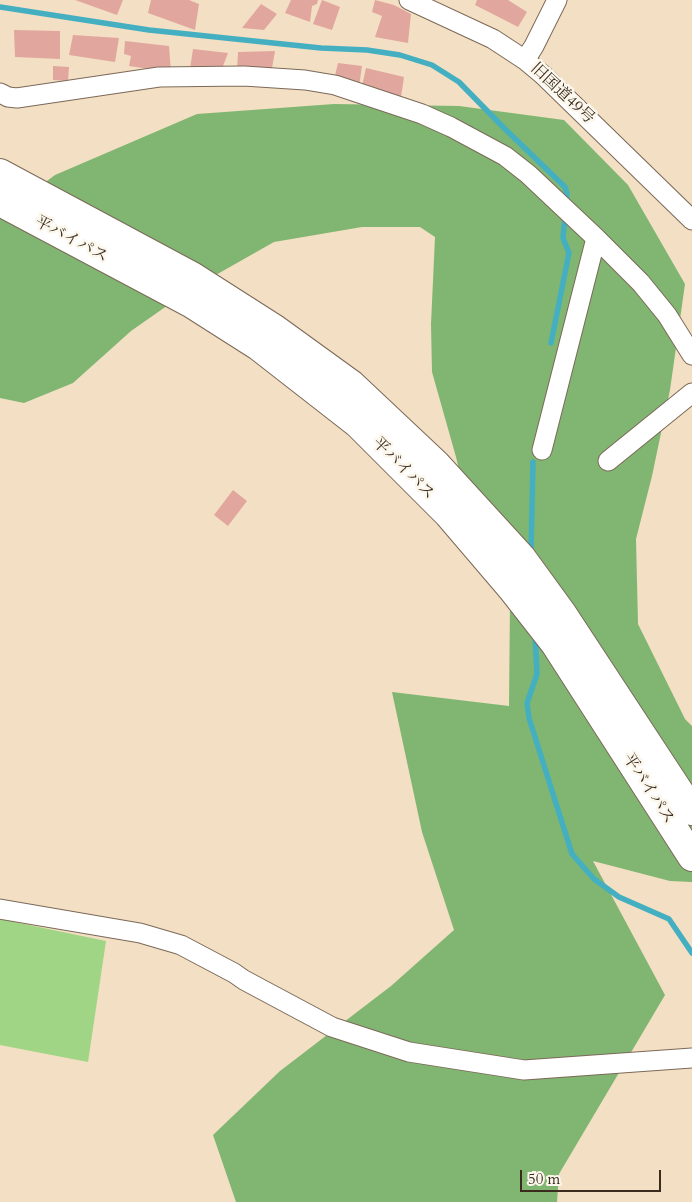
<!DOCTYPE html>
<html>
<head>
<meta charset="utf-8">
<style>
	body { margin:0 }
	#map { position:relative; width:692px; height:1202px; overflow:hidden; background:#f3dfc3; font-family:Cardo,serif }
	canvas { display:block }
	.scale { position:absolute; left:520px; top:1170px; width:141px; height:22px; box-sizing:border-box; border:2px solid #3b2a1e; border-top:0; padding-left:6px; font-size:15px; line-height:18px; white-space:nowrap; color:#3b2a1e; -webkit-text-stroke:4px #fbf7ec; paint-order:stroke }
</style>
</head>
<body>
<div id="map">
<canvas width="692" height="1202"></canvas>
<div class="scale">50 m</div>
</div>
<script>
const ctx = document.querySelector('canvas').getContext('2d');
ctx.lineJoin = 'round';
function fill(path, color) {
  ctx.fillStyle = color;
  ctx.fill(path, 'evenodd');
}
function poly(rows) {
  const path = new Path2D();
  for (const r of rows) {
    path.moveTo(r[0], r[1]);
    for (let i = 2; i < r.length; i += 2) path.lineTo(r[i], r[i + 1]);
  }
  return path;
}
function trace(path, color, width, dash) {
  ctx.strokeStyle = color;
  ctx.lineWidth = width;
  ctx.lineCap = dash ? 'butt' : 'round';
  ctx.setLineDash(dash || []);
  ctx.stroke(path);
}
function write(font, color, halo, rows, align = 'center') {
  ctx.font = font + ' Cardo,"Noto Serif JP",serif';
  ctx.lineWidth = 5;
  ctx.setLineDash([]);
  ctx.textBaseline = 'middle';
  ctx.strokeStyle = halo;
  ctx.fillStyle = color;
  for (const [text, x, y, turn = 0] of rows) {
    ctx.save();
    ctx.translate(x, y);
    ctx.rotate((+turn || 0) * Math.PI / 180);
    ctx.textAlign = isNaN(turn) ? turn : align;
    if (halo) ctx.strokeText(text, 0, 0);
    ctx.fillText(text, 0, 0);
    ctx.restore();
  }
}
const green = poly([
	[0,919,106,941,88,1062,0,1045]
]);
const forest = poly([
	[334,104,459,106,564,120,628,185,685,284,670,390,652,476,636,539,638,624,685,719,692,726,692,882,670,881,593,861,665,995,559,1174,557,1202,236,1202,213,1135,280,1071,391,986,454,930,422,832,392,692,509,706,510,602,467,503,456,457,432,372,431,324,435,237,420,227,362,227,274,242,191,289,131,331,73,383,24,403,0,398,0,216,55,175,197,114]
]);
const stream = poly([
	[0,7,149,30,321,48,367,50,400,55,432,65,459,82,504,128,565,187,567,194,566,204],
	[551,343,569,253,563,238,565,216],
	[531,555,533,462],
	[535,634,537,674,527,703,529,718,572,854,594,879,619,897,669,919,692,953]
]);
const building = poly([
	[75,0,123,0,117,15],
	[151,0,189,0,199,4,195,30,148,13],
	[291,0,318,0,317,4,312,6,310,22,285,13],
	[322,0,340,7,332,30,313,24],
	[375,0,394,5,411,14,408,43,375,37,382,16,372,12],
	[477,0,508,0,527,12,518,27,475,5],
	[261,4,277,14,264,30,242,28],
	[14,30,60,31,60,59,15,57],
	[73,35,119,38,115,62,69,55],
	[125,41,169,46,171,72,129,66,131,56,124,54],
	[193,49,228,53,220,74,190,69],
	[275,51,271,74,237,71,238,52],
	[338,63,362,66,359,87,334,80],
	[53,66,69,67,68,81,53,80],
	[366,68,404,77,401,97,362,86],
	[233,490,247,501,228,526,214,515]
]);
const minor = poly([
	[409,0,493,39,525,60,543,75,692,220],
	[525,60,534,46,557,0],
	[0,93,8,97,17,98,159,77,244,76,305,80,335,85,422,114,451,127,505,156,528,174,596,238,641,283,667,315,692,355],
	[542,450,596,238],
	[608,461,692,393],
	[0,909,140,933,181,945,234,973,244,980,332,1027,409,1052,524,1070,692,1058]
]);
const highway = poly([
	[0,173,192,276,275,329,351,384,436,464,522,558,562,613,692,811],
	[0,202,192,304,258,346,358,424,448,514,512,589,555,644,692,857]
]);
const streetNames = [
	["旧国道49号",562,94,43],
	["平バイパス",71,240,28],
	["平バイパス",403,469,45],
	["平バイパス",648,789,57]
];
fill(green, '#a0d585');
fill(forest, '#80b672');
trace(stream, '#43afc1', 5.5);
fill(building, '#e1a79f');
trace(minor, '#7b6958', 21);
trace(highway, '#7b6958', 30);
trace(minor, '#fff', 19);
trace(highway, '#fff', 28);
write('16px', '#3b2a1e', '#fbf7ec', streetNames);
</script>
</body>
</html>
